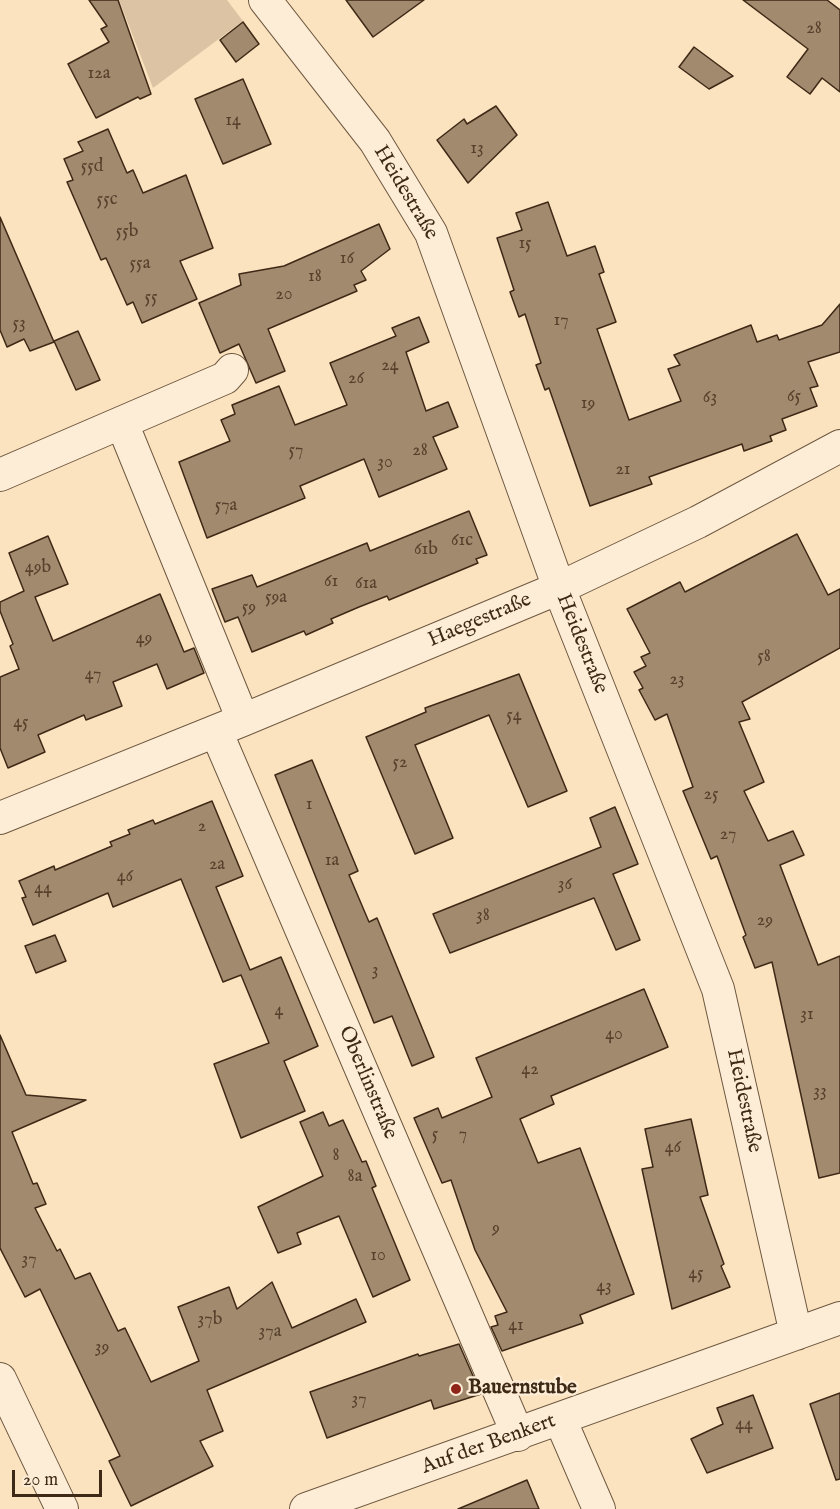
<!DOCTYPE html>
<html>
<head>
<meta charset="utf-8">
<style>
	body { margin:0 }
	#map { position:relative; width:840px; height:1509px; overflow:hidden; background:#fce3c0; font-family:"IM FELL English",serif }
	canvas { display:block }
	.scale { position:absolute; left:12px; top:1470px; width:90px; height:27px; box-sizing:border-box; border:3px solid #3e2916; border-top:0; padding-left:8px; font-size:18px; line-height:21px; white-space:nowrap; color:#3e2916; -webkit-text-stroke:4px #fdedd6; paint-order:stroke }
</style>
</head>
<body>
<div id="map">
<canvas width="840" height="1509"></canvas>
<div class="scale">20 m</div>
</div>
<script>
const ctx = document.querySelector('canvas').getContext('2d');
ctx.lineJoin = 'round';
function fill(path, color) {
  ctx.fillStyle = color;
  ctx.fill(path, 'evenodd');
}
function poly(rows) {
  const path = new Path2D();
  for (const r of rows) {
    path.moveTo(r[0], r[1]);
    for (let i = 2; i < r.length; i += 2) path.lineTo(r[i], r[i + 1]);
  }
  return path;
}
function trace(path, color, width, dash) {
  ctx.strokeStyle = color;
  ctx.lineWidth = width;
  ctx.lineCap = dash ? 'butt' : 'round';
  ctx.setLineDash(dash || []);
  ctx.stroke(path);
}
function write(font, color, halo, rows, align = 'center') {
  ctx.font = font + ' "IM FELL English",serif';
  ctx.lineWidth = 4.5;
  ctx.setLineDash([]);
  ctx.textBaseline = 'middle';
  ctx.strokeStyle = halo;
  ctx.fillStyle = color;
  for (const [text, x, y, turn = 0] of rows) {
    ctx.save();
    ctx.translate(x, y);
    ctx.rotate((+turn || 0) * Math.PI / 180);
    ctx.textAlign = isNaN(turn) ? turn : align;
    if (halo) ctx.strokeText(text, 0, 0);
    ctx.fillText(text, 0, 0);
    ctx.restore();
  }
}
const green = poly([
	[119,0,227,0,243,21,153,88]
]);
const building = poly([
	[89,0,118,0,151,94,140,99,138,97,96,118,68,64,109,42,101,29,107,26,89,0],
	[346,0,424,0,373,37,346,0],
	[743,0,827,0,840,10,840,92,822,78,810,94,787,77,808,49,743,0],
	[243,22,259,44,236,62,220,40,243,22],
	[694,47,733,76,709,89,679,67,694,47],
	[243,79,271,144,223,164,195,99,243,79],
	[496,106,517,135,468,183,437,140,464,119,467,124,496,106],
	[108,129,127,173,133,170,143,193,186,175,213,248,180,261,197,299,142,323,133,302,127,305,106,258,101,260,67,182,73,180,64,159,83,151,78,142,108,129],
	[548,202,567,256,595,246,604,272,599,274,616,322,597,329,629,420,681,401,668,369,680,365,674,355,751,325,757,342,777,335,779,340,822,325,840,304,840,352,808,362,818,386,810,388,817,406,782,419,786,430,770,436,772,441,744,451,742,444,649,477,652,484,590,506,549,388,545,390,536,365,541,363,525,314,519,317,510,292,514,290,497,238,522,230,516,213,548,202],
	[0,217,54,342,30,351,24,339,7,347,0,330,0,217],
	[379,224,390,249,361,271,366,280,354,285,357,291,268,329,285,371,256,383,239,344,220,353,199,303,241,285,239,274,284,266,379,224],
	[419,317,429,342,406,352,426,411,448,402,458,427,433,437,447,469,379,497,364,459,300,486,305,498,207,538,179,462,230,441,221,420,235,414,232,405,279,386,295,425,347,405,330,363,396,336,392,328,419,317],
	[78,331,100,380,76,390,54,341,78,331],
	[469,511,487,555,476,559,478,563,389,600,387,596,359,607,331,619,333,623,306,635,304,631,252,652,238,617,225,622,212,589,252,575,257,587,367,543,370,551,469,511],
	[797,534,828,595,840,589,840,648,742,702,750,719,739,722,764,782,744,791,768,841,793,831,804,855,780,865,818,965,840,956,840,1173,819,1178,772,962,755,968,743,937,746,935,717,856,711,859,683,791,693,787,667,714,655,720,639,690,643,688,634,672,646,666,641,657,650,653,627,609,680,582,685,592,797,534],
	[48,536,68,584,35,597,53,641,160,594,184,652,194,648,204,673,167,689,157,664,113,682,122,706,86,720,84,715,38,735,45,752,8,768,0,748,0,677,19,669,10,646,13,644,0,611,0,602,24,591,9,553,48,536],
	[519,674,567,791,528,807,489,715,415,745,453,838,415,854,366,737,426,712,425,708,519,674],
	[312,760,358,871,349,875,369,922,377,918,434,1057,412,1066,392,1016,374,1023,275,775,312,760],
	[212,801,243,876,216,887,250,970,281,957,318,1046,284,1061,305,1111,241,1138,214,1064,269,1043,241,975,223,982,181,879,113,907,108,893,33,925,22,898,26,897,19,881,54,866,55,870,112,846,110,842,130,834,128,830,153,820,155,824,212,801],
	[615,807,638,864,613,874,640,940,616,950,594,898,450,953,433,914,601,847,590,818,615,807],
	[55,935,66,961,36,973,25,946,55,935],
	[644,989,668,1047,551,1096,554,1104,520,1119,538,1163,580,1148,634,1294,580,1315,583,1323,502,1351,491,1327,498,1325,495,1316,507,1312,475,1250,451,1180,442,1183,414,1118,438,1108,442,1118,492,1097,476,1058,644,989],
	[0,1035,26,1095,86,1100,12,1132,33,1184,37,1183,46,1204,35,1208,57,1251,60,1249,75,1279,90,1273,118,1331,125,1328,151,1382,199,1361,178,1307,229,1287,237,1309,272,1282,292,1328,356,1299,366,1322,207,1390,223,1431,200,1441,213,1466,131,1506,109,1461,120,1456,40,1289,25,1297,0,1248,0,1035],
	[323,1112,329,1126,343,1120,362,1162,366,1161,376,1186,372,1188,410,1280,373,1297,339,1216,297,1233,301,1244,278,1253,258,1207,323,1176,300,1122,323,1112],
	[691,1119,708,1195,700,1197,724,1264,721,1266,730,1287,672,1309,642,1169,653,1167,645,1129,691,1119],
	[459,1344,481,1394,434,1409,431,1400,327,1438,310,1392,418,1354,419,1356,459,1344],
	[840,1393,840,1479,836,1480,810,1404,840,1393],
	[753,1395,773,1448,707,1473,691,1439,723,1424,717,1408,753,1395],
	[527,1480,539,1509,458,1509,527,1480]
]);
const street = poly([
	[265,0,375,141,431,233,559,588,718,989,796,1334],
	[122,423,243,720],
	[0,475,225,378,232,370],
	[216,731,518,1435],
	[0,818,243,720,559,588,698,522,840,446],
	[0,1379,62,1509],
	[560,1419,599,1509],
	[306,1509,840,1318]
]);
const markers = [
	[456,1389,6,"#8f2418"]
];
const numberNames = [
	["28",814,29],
	["12a",99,74],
	["14",233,121],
	["13",477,149],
	["55d",92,167],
	["55c",107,200],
	["55b",127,232],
	["15",525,244],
	["16",347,259],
	["55a",140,264],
	["18",315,277],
	["20",284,295],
	["55",151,298],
	["17",561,321],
	["53",19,324],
	["24",390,366],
	["26",356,379],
	["65",794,397],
	["63",710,398],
	["19",588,404],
	["57",296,451],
	["28",420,451],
	["30",385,463],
	["21",623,470],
	["57a",226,506],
	["61c",462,541],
	["61b",426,550],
	["49b",38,568],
	["61",331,582],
	["61a",366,584],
	["59a",276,598],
	["59",249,608],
	["49",144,639],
	["58",764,657],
	["47",93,675],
	["23",677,680],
	["54",514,716],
	["45",21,723],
	["52",400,763],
	["25",711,795],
	["1",309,805],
	["2",202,827],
	["27",728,835],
	["1a",332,861],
	["2a",217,865],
	["46",125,877],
	["36",565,885],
	["44",43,889],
	["38",483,916],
	["29",765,921],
	["3",375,971],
	["4",279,1011],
	["31",807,1015],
	["40",614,1035],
	["42",530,1070],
	["33",820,1092],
	["5",435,1135],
	["7",463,1135],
	["46",673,1148],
	["8",336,1156],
	["8a",355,1177],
	["9",496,1229],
	["10",378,1256],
	["37",29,1260],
	["45",696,1274],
	["43",604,1287],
	["37b",210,1320],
	["41",516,1326],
	["37a",270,1332],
	["39",102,1348],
	["37",359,1400],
	["44",744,1425]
];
const streetNames = [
	["Heidestraße",405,193,59],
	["Haegestraße",480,621,-23],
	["Heidestraße",581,644,68],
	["Oberlinstraße",367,1083,67],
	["Heidestraße",743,1101,78],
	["Auf der Benkert",489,1445,-20]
];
const poiNames = [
	["Bauernstube",468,1389]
];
fill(green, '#dcc3a3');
fill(building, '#a18a6e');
trace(building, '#3e2916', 1.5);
trace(street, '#6e5840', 34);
trace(street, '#fdedd6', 32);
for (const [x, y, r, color] of markers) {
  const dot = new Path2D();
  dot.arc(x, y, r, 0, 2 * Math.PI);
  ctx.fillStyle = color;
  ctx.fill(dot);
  trace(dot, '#fdedd6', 2);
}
write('18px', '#57412c', null, numberNames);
write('21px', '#3e2916', '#fdedd6', streetNames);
write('bold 21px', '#3e2916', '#fdedd6', poiNames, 'left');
</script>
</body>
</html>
